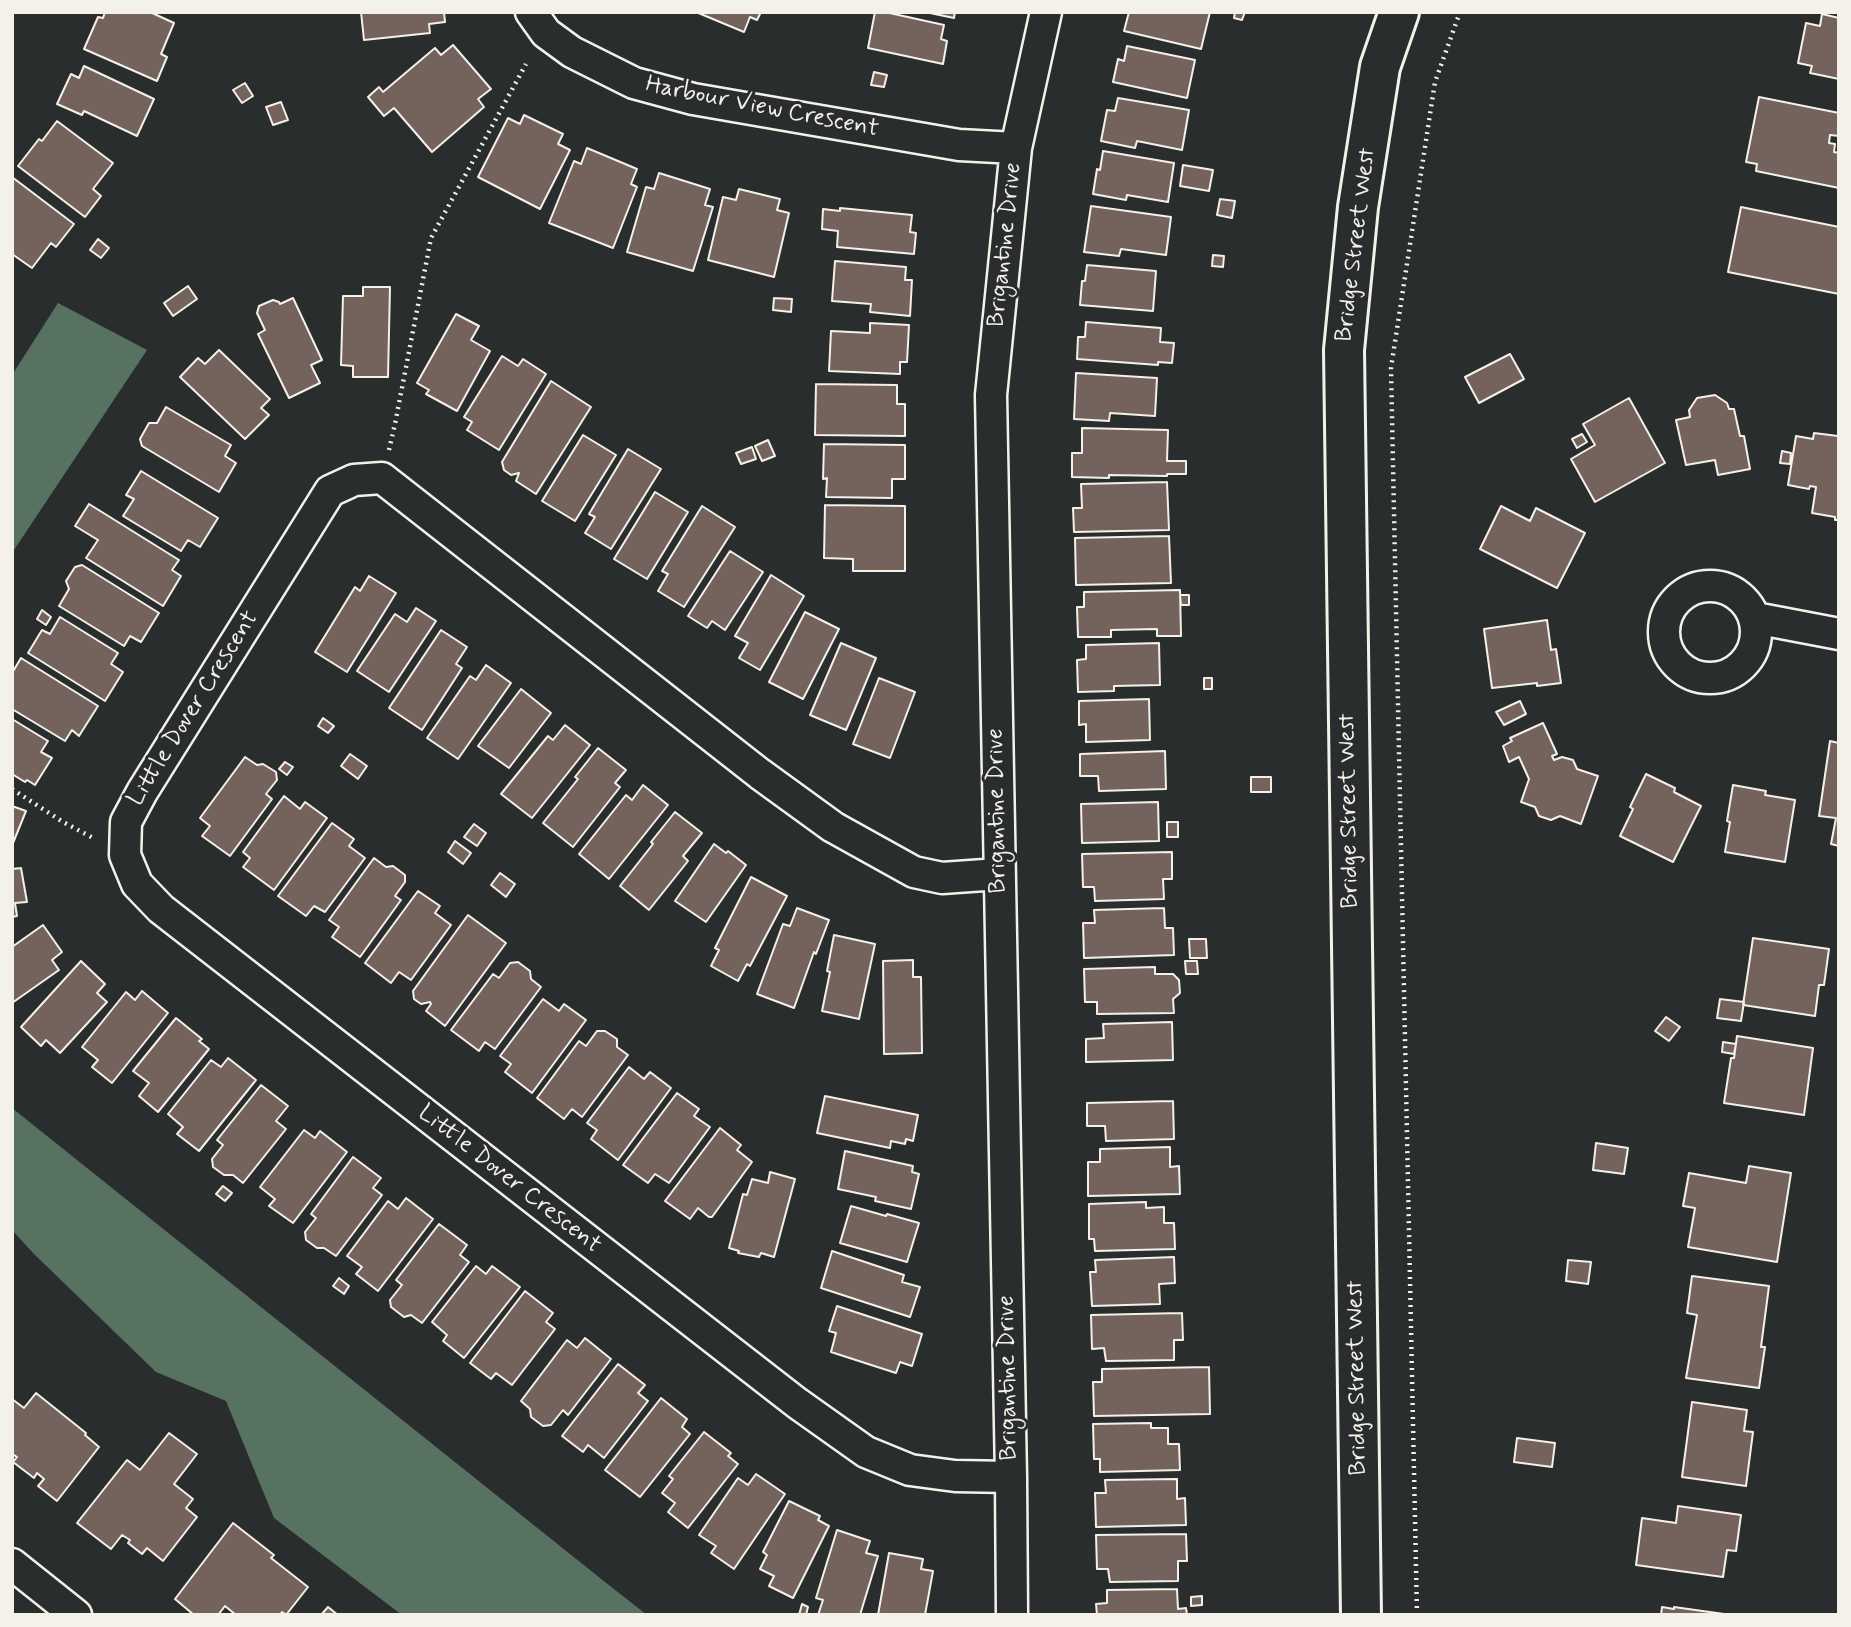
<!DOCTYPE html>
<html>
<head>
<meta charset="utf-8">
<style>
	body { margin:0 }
	#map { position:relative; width:1851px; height:1627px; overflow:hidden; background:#2a2d2e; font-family:Mynerve,sans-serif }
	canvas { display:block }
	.frame { position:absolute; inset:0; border:14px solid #f4f1e8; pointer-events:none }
</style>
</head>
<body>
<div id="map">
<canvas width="1851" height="1627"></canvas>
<div class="frame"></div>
</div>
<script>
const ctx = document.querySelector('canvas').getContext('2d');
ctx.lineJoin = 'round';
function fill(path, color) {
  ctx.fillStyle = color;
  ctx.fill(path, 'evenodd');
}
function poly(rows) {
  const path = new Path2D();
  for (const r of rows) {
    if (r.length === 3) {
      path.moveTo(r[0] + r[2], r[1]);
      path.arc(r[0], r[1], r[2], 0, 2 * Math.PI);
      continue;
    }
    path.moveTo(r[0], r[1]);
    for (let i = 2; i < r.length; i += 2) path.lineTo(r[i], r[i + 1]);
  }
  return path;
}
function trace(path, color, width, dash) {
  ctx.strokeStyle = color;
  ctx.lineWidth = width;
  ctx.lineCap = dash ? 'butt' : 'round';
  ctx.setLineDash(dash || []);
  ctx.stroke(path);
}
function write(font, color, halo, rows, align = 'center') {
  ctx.font = font + ' Mynerve,sans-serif';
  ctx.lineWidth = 6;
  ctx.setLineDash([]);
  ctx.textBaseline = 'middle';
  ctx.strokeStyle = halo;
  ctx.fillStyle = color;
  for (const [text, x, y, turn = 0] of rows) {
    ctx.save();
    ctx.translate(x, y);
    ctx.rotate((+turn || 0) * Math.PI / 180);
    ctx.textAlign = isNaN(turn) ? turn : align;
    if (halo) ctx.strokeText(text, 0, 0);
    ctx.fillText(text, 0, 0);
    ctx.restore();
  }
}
const green = poly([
	[58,303,147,350,12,553,12,375],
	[12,1108,605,1582,647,1615,402,1615,274,1518,226,1401,156,1372,34,1254,12,1230]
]);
const building = poly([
	[105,12,150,12,174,23,161,54,167,57,157,81,84,49,98,17,103,18,105,12],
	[361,12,444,12,445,22,429,24,430,33,364,40,361,12],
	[696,12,761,12,757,20,750,17,744,32,696,12],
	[875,12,885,12,944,25,941,39,947,41,943,64,868,48,875,12],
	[925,12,955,12,954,18,925,12],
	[1129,12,1210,12,1201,49,1124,31,1129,12],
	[1235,12,1245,12,1242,20,1234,18,1235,12],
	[1822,14,1839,18,1839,79,1810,73,1812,66,1798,63,1806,23,1820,26,1822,14],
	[453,45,491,89,478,99,484,107,432,152,394,108,384,116,368,97,379,87,383,92,435,48,441,55,453,45],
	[1127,46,1195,60,1187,98,1113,82,1118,59,1124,61,1127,46],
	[84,66,154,99,137,136,84,111,82,115,57,104,71,74,79,78,84,66],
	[874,72,887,75,884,87,871,85,874,72],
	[245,83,253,96,242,103,233,90,245,83],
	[1759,97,1839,113,1839,136,1830,135,1829,143,1835,144,1834,152,1839,153,1839,188,1756,171,1757,164,1746,162,1759,97],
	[1118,98,1189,110,1182,150,1137,141,1135,148,1101,141,1107,110,1115,111,1118,98],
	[281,102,288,120,273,125,266,107,281,102],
	[524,115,563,134,558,144,570,150,540,209,478,177,508,118,520,124,524,115],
	[57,121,113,163,93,189,101,196,85,217,18,166,39,139,42,141,57,121],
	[587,148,637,169,631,184,637,187,613,248,549,223,574,161,581,164,587,148],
	[1103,151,1174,163,1168,202,1127,195,1126,200,1093,194,1097,169,1100,170,1103,151],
	[1183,165,1213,170,1209,191,1180,186,1183,165],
	[659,173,710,189,705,205,713,207,693,271,627,252,646,187,654,189,659,173],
	[12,177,74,224,56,247,51,243,32,268,12,254,12,177],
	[739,189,780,199,777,210,789,213,774,277,708,260,723,197,736,200,739,189],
	[1220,199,1235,201,1232,218,1217,215,1220,199],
	[1091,206,1171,217,1166,255,1121,249,1119,256,1084,252,1091,206],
	[1741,207,1839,227,1839,294,1728,272,1741,207],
	[840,208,912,215,910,232,916,233,914,254,837,247,838,231,822,229,823,209,840,211,840,208],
	[98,239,109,248,101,258,90,250,98,239],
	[1213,255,1224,256,1223,267,1212,266,1213,255],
	[835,261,906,267,905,280,912,280,910,316,870,312,871,304,832,301,835,261],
	[1087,265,1156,271,1153,311,1080,305,1082,281,1085,281,1087,265],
	[188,286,197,299,173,316,164,303,188,286],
	[363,287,390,287,388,377,353,377,353,366,341,365,343,296,363,296,363,287],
	[293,298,322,360,311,365,320,383,289,398,258,334,265,330,257,313,259,306,273,300,279,302,280,304,293,298],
	[774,298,792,299,791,312,773,310,774,298],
	[456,314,479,326,471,340,490,351,457,411,426,394,429,390,417,383,456,314],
	[1086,322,1161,328,1160,342,1174,343,1172,363,1158,362,1158,365,1077,359,1078,337,1085,337,1086,322],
	[870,323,909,325,907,362,900,362,900,374,829,371,831,331,870,333,870,323],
	[219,350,270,399,261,408,269,415,245,439,180,377,198,358,205,364,219,350],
	[1510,354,1524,379,1479,403,1465,377,1510,354],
	[502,356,518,366,523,359,546,374,499,450,467,430,472,422,464,417,502,356],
	[1076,373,1157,378,1155,416,1110,413,1109,421,1074,419,1076,373],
	[551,381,591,407,536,494,516,481,519,473,511,475,504,470,502,462,551,381],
	[816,384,897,385,897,404,905,404,905,436,815,435,816,384],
	[1715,395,1727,403,1729,409,1734,409,1740,436,1744,436,1750,469,1718,475,1715,460,1686,465,1676,420,1690,417,1689,410,1697,398,1715,395],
	[1629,398,1665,463,1595,502,1571,459,1595,445,1583,424,1629,398],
	[166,407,231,445,225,456,236,463,219,492,142,446,140,439,149,423,157,423,166,407],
	[1082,428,1168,430,1167,461,1186,461,1186,474,1167,474,1167,476,1109,475,1109,478,1072,477,1072,453,1082,453,1082,428],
	[1814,433,1838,436,1839,520,1835,520,1835,517,1812,513,1816,487,1810,486,1809,489,1788,485,1796,436,1813,439,1814,433],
	[1582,434,1587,442,1577,448,1572,439,1582,434],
	[583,435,616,455,575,521,542,501,583,435],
	[768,440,775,456,762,461,755,446,768,440],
	[824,444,905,445,905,479,892,479,892,498,826,497,827,478,823,479,824,444],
	[752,447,756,459,741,464,736,453,752,447],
	[628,449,661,469,611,549,585,533,595,517,589,514,628,449],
	[1782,451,1791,453,1790,464,1780,463,1782,451],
	[141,471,218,518,200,547,188,540,181,551,123,516,134,499,126,495,141,471],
	[1167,482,1169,530,1074,532,1073,508,1082,508,1081,484,1167,482],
	[655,492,688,512,647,579,614,559,655,492],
	[89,504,179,560,172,570,181,576,163,606,86,558,98,540,75,526,89,504],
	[825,505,905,506,905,571,853,571,853,559,824,558,825,505],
	[702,506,735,527,684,607,658,591,668,574,662,571,702,506],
	[1501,506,1530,521,1536,508,1585,533,1557,588,1480,549,1501,506],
	[1169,536,1171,583,1076,585,1075,538,1169,536],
	[730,551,763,572,725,630,712,621,707,628,688,616,730,551],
	[82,565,159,613,141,642,130,636,124,646,59,606,69,589,66,581,75,567,82,565],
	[771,575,804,596,760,670,739,658,748,643,735,636,771,575],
	[369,576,396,593,347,672,315,652,355,587,360,591,369,576],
	[1180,590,1181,636,1157,636,1157,629,1111,630,1111,637,1078,637,1077,607,1084,607,1084,592,1180,590],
	[1180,595,1189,595,1189,605,1181,605,1180,595],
	[416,608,436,621,389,692,357,671,395,614,407,622,416,608],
	[42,610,51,617,46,625,37,619,42,610],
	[805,612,839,629,803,699,769,682,805,612],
	[60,617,118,653,111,664,123,672,105,701,28,653,42,630,50,634,60,617],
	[1547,620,1551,650,1556,649,1561,683,1537,686,1537,683,1492,688,1484,629,1547,620],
	[441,630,467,647,456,664,462,668,422,730,389,708,441,630],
	[841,643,876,658,846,730,810,715,841,643],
	[1159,643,1160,685,1114,686,1114,691,1078,692,1077,660,1086,659,1086,645,1159,643],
	[21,658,98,706,79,736,72,730,65,741,12,709,12,673,21,658],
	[486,665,511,683,458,759,427,738,470,676,476,680,486,665],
	[879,678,915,692,890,758,853,744,879,678],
	[1204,678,1212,678,1212,689,1204,689,1204,678],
	[521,689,551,713,509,768,478,746,521,689],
	[1149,699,1150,740,1086,742,1086,724,1079,725,1079,701,1149,699],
	[1520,701,1526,714,1504,725,1496,712,1520,701],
	[323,718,334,726,328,733,318,726,323,718],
	[12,719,48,741,41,752,52,758,35,785,27,780,25,782,12,774,12,719],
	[1543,723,1557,754,1552,756,1554,760,1562,757,1573,760,1577,769,1598,776,1581,824,1560,816,1551,820,1539,816,1535,807,1521,802,1529,779,1519,757,1509,762,1503,746,1512,741,1510,738,1543,723],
	[565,725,590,745,532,818,501,794,548,736,553,740,565,725],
	[1830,741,1839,743,1839,846,1831,844,1836,818,1819,816,1830,741],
	[598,748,626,770,615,783,620,787,573,847,543,823,578,779,575,777,598,748],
	[1165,751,1166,789,1099,791,1098,776,1080,776,1080,754,1165,751],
	[350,754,367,766,358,779,341,766,350,754],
	[245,757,257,765,263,764,276,772,277,780,266,794,272,799,230,856,202,836,210,826,200,818,245,757],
	[285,762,293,767,287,775,279,769,285,762],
	[1646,774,1675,788,1674,792,1701,806,1673,862,1620,836,1633,809,1630,807,1646,774],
	[1251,777,1271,777,1271,792,1251,792,1251,777],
	[643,785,668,805,609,879,579,854,626,795,632,800,643,785],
	[1733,785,1766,791,1765,795,1795,800,1785,862,1725,852,1730,822,1727,821,1733,785],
	[284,796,300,809,305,802,327,818,274,890,243,867,250,858,243,852,284,796],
	[1158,802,1159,841,1082,843,1081,804,1158,802],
	[12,806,26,811,13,843,12,842,12,806],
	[675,812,702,833,683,856,688,861,649,910,620,886,653,844,651,842,675,812],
	[1167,822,1178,822,1178,837,1167,837,1167,822],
	[332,823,354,839,349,846,365,858,325,912,314,906,306,916,278,896,332,823],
	[474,824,486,833,477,846,464,837,474,824],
	[455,841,471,853,463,864,448,852,455,841],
	[714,844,726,853,728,851,746,865,706,922,675,901,714,844],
	[1172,852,1172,879,1163,879,1164,899,1095,901,1094,887,1083,887,1082,854,1172,852],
	[374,858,386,867,393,866,405,875,405,882,395,896,401,900,360,957,332,937,339,927,329,920,374,858],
	[21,868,27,902,15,903,17,916,12,917,12,869,21,868],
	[500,873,515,884,506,897,491,885,500,873],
	[751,877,787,896,750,966,747,964,738,981,711,966,719,950,715,948,751,877],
	[418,891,440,906,435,913,451,925,411,980,399,972,391,983,365,963,418,891],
	[797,908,829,920,816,954,814,952,794,1008,757,994,783,924,790,926,797,908],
	[1164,908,1165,928,1173,928,1174,955,1084,958,1083,923,1095,923,1094,910,1164,908],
	[468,915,506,943,445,1026,426,1011,431,1004,430,1002,421,1004,414,999,413,991,468,915],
	[43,925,62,952,52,960,59,970,12,1003,12,947,43,925],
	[834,935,875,944,859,1019,822,1011,830,972,827,971,834,935],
	[1753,938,1829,949,1824,985,1819,985,1815,1016,1743,1005,1753,938],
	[1189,939,1206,939,1207,958,1190,958,1189,939],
	[913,960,913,977,921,977,922,1053,884,1054,883,961,913,960],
	[81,961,105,984,97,993,107,1002,60,1053,46,1040,41,1046,21,1027,81,961],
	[1185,961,1197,961,1198,974,1186,974,1185,961],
	[518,962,530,971,531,979,541,987,495,1049,485,1042,479,1051,451,1030,493,974,499,978,510,963,518,962],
	[1155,967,1155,974,1173,974,1179,980,1180,993,1173,999,1174,1013,1097,1014,1097,1002,1085,1002,1084,969,1155,967],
	[142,991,168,1013,112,1083,92,1067,98,1060,82,1047,126,992,135,1000,142,991],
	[543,999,559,1011,564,1004,586,1020,532,1093,505,1072,511,1064,500,1056,543,999],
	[1720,999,1744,1002,1741,1021,1717,1018,1720,999],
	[1666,1017,1680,1027,1669,1041,1655,1031,1666,1017],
	[176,1018,202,1039,199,1041,209,1049,158,1112,139,1096,149,1083,133,1071,176,1018],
	[1172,1022,1173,1060,1086,1062,1086,1039,1104,1038,1103,1024,1172,1022],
	[597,1031,605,1031,617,1039,617,1047,628,1055,582,1117,572,1109,564,1119,537,1098,579,1041,586,1046,597,1031],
	[1737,1036,1813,1048,1804,1115,1724,1103,1731,1058,1734,1058,1737,1036],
	[1723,1042,1736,1044,1734,1054,1722,1052,1723,1042],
	[228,1058,256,1080,199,1151,177,1134,183,1127,168,1114,211,1060,221,1067,228,1058],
	[629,1067,644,1079,650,1072,671,1088,618,1160,591,1139,597,1130,587,1123,629,1067],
	[261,1085,288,1106,276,1121,286,1129,243,1183,233,1175,224,1175,213,1167,212,1159,223,1145,217,1140,261,1085],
	[677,1093,699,1109,694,1116,710,1127,669,1183,655,1174,648,1183,623,1165,677,1093],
	[825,1096,918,1115,913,1141,906,1139,905,1144,891,1141,890,1148,817,1133,825,1096],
	[1173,1101,1174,1139,1106,1141,1105,1126,1087,1126,1087,1103,1173,1101],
	[720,1128,741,1145,737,1150,752,1162,712,1217,709,1217,698,1208,690,1219,665,1201,720,1128],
	[304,1130,315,1138,320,1131,347,1152,293,1223,269,1206,275,1199,260,1187,304,1130],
	[1596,1143,1628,1148,1624,1174,1593,1170,1596,1143],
	[1170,1147,1170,1167,1179,1166,1180,1194,1088,1196,1088,1162,1100,1162,1100,1149,1170,1147],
	[845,1151,913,1166,912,1172,919,1174,911,1209,875,1201,876,1197,838,1189,845,1151],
	[353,1157,381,1178,373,1188,382,1195,336,1256,324,1248,317,1248,306,1240,305,1232,316,1218,311,1214,353,1157],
	[1749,1166,1791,1173,1777,1262,1688,1247,1695,1208,1683,1206,1689,1173,1746,1183,1749,1166],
	[770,1172,795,1179,774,1257,761,1253,759,1257,738,1253,739,1251,729,1248,743,1194,747,1195,752,1179,768,1183,770,1172],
	[223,1186,232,1193,225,1201,216,1194,223,1186],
	[406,1198,433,1219,378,1291,356,1274,362,1267,347,1256,388,1201,398,1209,406,1198],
	[1146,1202,1146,1208,1164,1207,1164,1223,1174,1223,1175,1249,1095,1251,1094,1239,1089,1239,1089,1204,1146,1202],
	[851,1206,886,1216,887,1214,919,1223,907,1262,840,1243,851,1206],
	[439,1224,467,1245,460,1255,469,1262,422,1323,411,1315,404,1317,391,1307,390,1300,402,1285,396,1280,439,1224],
	[832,1251,904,1275,902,1282,920,1287,910,1317,821,1288,832,1251],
	[1174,1257,1175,1283,1159,1284,1160,1304,1092,1306,1090,1272,1096,1272,1095,1260,1174,1257],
	[1568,1260,1591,1262,1588,1284,1566,1281,1568,1260],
	[476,1266,486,1274,492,1266,520,1287,464,1358,443,1341,447,1335,432,1322,476,1266],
	[1692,1276,1769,1286,1761,1347,1765,1347,1759,1388,1686,1378,1697,1315,1687,1313,1692,1276],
	[339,1278,349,1286,344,1294,333,1286,339,1278],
	[525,1291,553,1313,546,1322,555,1329,512,1385,496,1373,491,1379,470,1363,525,1291],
	[837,1306,922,1334,912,1366,900,1362,896,1373,831,1352,836,1333,829,1331,837,1306],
	[1182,1313,1183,1340,1174,1340,1174,1360,1106,1361,1104,1348,1092,1349,1091,1315,1182,1313],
	[585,1338,611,1359,568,1415,563,1410,551,1425,543,1426,531,1417,530,1409,521,1401,567,1340,577,1348,585,1338],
	[618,1364,645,1385,638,1393,648,1401,604,1458,588,1445,583,1452,562,1436,618,1364],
	[1209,1367,1210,1414,1094,1416,1093,1382,1102,1382,1102,1369,1209,1367],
	[36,1393,86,1433,85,1435,99,1447,57,1501,38,1486,44,1479,37,1473,34,1478,13,1462,17,1457,14,1455,12,1458,12,1399,24,1408,36,1393],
	[661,1398,687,1419,682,1427,690,1434,640,1497,605,1470,661,1398],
	[1692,1402,1747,1410,1744,1431,1753,1432,1746,1486,1682,1477,1692,1402],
	[1151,1423,1151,1428,1168,1428,1168,1444,1179,1444,1180,1470,1100,1472,1100,1459,1094,1459,1093,1424,1151,1423],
	[704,1432,731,1453,728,1456,738,1464,688,1528,668,1512,675,1503,662,1493,673,1479,669,1476,704,1432],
	[169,1433,197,1454,174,1484,193,1499,186,1508,197,1517,163,1561,147,1548,142,1554,128,1543,130,1540,122,1535,111,1549,77,1523,127,1460,140,1470,169,1433],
	[1517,1438,1555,1443,1552,1467,1514,1462,1517,1438],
	[756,1474,785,1494,734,1569,711,1553,716,1546,699,1535,738,1478,748,1485,756,1474],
	[1177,1479,1177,1499,1185,1498,1186,1525,1096,1527,1095,1493,1106,1493,1105,1480,1177,1479],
	[789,1501,820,1516,818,1520,829,1526,793,1598,769,1586,774,1576,760,1569,767,1555,763,1552,789,1501],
	[1678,1506,1741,1515,1736,1551,1727,1550,1723,1577,1636,1565,1642,1518,1676,1523,1678,1506],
	[233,1523,274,1555,271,1558,308,1587,286,1615,282,1612,280,1615,236,1615,225,1606,218,1615,194,1615,175,1599,233,1523],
	[837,1530,870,1541,866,1553,878,1556,860,1615,818,1615,823,1600,816,1598,837,1530],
	[1186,1534,1187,1561,1178,1561,1178,1581,1110,1582,1108,1569,1097,1569,1096,1535,1186,1534],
	[889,1553,923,1559,921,1569,933,1571,925,1615,878,1615,889,1553],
	[1177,1589,1178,1609,1186,1608,1187,1615,1097,1615,1096,1604,1107,1603,1107,1590,1177,1589],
	[1202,1596,1202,1605,1191,1606,1191,1597,1202,1596],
	[802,1604,808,1607,806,1615,799,1615,802,1604],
	[328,1607,338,1615,321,1615,328,1607],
	[1662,1607,1674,1609,1674,1607,1724,1614,1661,1615,1662,1607]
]);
const path = poly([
	[389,450,395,424,431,238,526,64],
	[12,789,63,822,95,839],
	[1417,1615,1391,368,1435,82,1460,12]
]);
const minor = poly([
	[531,12,546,33,572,52,634,83,693,99,959,145,1016,148],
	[1710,632,46],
	[1755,618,1839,634],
	[999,874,942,878,914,872,833,827,760,774,382,478,354,480,330,491,142,792,126,822,125,855,137,884,161,909,797,1403,866,1452,910,1470,955,1476,1011,1477],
	[12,1564,76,1615],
	[1012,1615,1011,1477,991,395,1016,148,1046,12]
]);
const secondary = poly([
	[1361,1615,1344,350,1358,207,1380,67,1399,12]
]);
const streetNames = [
	["Harbour View Crescent",762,108,11],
	["Brigantine Drive",1006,245,-84],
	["Bridge Street West",1357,245,-83],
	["Little Dover Crescent",194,709,-58],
	["Brigantine Drive",998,811,-91],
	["Bridge Street West",1350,811,-91],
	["Little Dover Crescent",509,1180,38],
	["Brigantine Drive",1009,1378,-91],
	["Bridge Street West",1358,1378,-91]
];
fill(green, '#577260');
fill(building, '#74625c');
trace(building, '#f4f1e8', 2);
trace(minor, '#f4f1e8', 35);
trace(secondary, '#f4f1e8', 44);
trace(path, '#f4f1e8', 4.5, [2, 5]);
trace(minor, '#2a2d2e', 30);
trace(secondary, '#2a2d2e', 38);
write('24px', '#f4f1e8', '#2a2d2e', streetNames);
</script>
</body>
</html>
